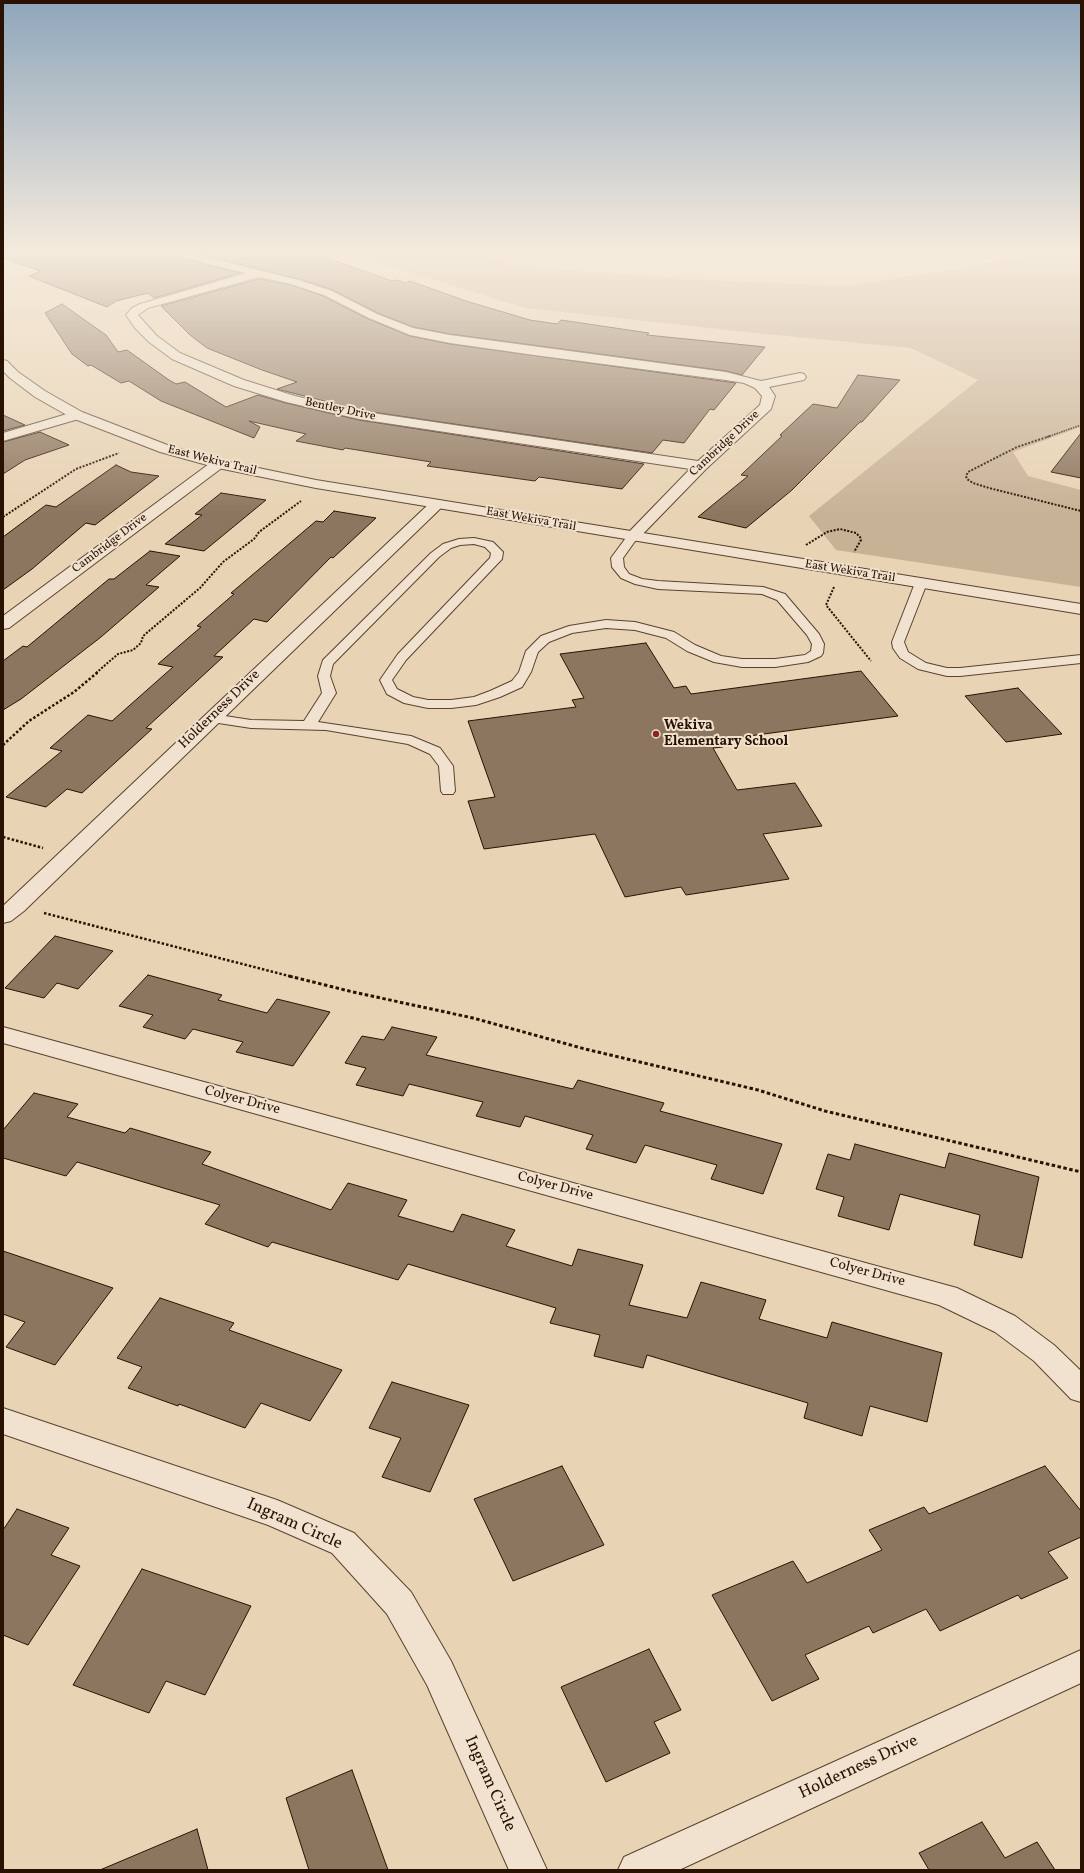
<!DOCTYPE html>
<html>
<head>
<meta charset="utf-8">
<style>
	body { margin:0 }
	#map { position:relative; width:1084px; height:1873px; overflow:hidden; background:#e8d3b4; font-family:Vollkorn,serif }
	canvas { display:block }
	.frame { position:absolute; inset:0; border:4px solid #2a1203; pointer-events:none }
</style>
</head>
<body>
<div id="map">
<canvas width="1084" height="1873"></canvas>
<div class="frame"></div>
</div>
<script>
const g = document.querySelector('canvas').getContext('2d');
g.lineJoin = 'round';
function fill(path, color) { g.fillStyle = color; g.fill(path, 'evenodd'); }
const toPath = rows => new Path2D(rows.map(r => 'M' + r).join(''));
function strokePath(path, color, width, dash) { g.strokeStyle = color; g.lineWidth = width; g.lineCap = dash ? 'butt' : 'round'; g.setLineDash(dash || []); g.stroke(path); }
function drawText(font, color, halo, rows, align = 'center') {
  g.font = font + ' Vollkorn,serif'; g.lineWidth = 4; g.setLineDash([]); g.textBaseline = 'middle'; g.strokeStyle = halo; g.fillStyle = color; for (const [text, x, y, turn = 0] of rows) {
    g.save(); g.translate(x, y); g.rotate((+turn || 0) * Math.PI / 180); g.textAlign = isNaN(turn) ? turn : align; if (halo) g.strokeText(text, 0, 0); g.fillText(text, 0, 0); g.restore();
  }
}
const green = toPath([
	[348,253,478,253,515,266,685,279,846,286,944,271,1039,253,1081,253,1081,427,1013,452,1028,476,1081,490,1081,587,836,550,809,516,978,380,911,348,765,334,525,308]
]);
const building = toPath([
	[3,253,170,253,172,256,240,273,154,298,148,293,116,301,107,307,29,276,41,271,3,258,3,253],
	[195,253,313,253,392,281,397,280,405,283,410,281,466,301,530,320,557,324,561,320,649,333,647,335,765,347,742,375,726,371,450,334,413,327,378,313,333,290,299,279,195,253],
	[259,279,291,285,323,296,368,319,410,336,450,344,736,383,714,410,710,409,684,443,663,440,652,453,359,410,277,389,297,382,262,370,207,348,190,335,161,306,259,279],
	[62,304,106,335,118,352,127,350,169,380,176,384,185,382,226,407,258,395,286,403,359,420,644,464,622,489,539,477,535,481,427,466,431,462,345,448,343,450,296,441,306,434,249,421,260,427,254,438,161,401,129,381,121,383,91,365,88,366,72,354,45,313,62,304],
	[858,375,900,380,862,422,860,422,792,490,746,528,698,517,748,476,741,475,782,436,780,435,813,404,837,408,858,375],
	[3,415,25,425,3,431,3,415],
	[40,432,69,445,25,460,3,474,3,442,40,432],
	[1081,433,1081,478,1051,472,1081,433],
	[116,465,131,472,159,476,95,525,86,523,32,569,3,590,3,537,46,505,56,507,116,465],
	[221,493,266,500,204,551,165,544,202,515,195,514,221,493],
	[334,511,376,518,333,558,331,557,267,622,254,619,214,656,223,657,146,728,152,729,82,793,67,789,46,807,6,797,62,751,50,748,88,715,112,721,173,667,158,664,201,627,197,626,234,594,231,593,316,521,323,522,334,511],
	[150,551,180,556,146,585,159,587,101,637,21,699,3,710,3,661,23,646,27,647,109,579,114,579,150,551],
	[646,643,674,688,686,686,691,694,861,671,898,716,719,740,723,747,713,748,737,790,795,783,822,826,763,834,789,879,686,895,681,887,625,897,595,834,484,849,468,801,495,797,468,721,576,707,572,700,584,698,560,654,646,643],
	[1018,688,1062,734,1006,742,965,696,1018,688],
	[55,936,113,951,78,989,57,983,44,998,5,988,55,936],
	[148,975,222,995,218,1000,267,1013,277,999,330,1012,293,1066,236,1052,243,1042,193,1029,185,1039,143,1027,153,1015,119,1006,148,975],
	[392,1027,437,1037,426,1055,573,1089,578,1080,664,1103,660,1111,782,1144,763,1194,711,1179,717,1165,645,1145,636,1163,586,1149,593,1135,525,1116,520,1127,476,1116,483,1102,409,1084,403,1096,356,1085,366,1068,345,1063,362,1036,384,1040,392,1027],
	[34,1093,78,1104,67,1117,125,1133,130,1128,211,1152,202,1164,331,1210,348,1183,407,1200,398,1216,453,1232,462,1214,515,1230,506,1246,572,1266,578,1249,643,1265,629,1305,687,1318,701,1282,766,1300,759,1319,827,1338,832,1322,942,1353,927,1422,870,1406,862,1436,804,1418,808,1403,647,1355,643,1368,594,1356,600,1335,550,1323,556,1308,408,1264,398,1280,272,1242,268,1247,205,1224,220,1205,77,1162,66,1176,3,1158,3,1130,34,1093],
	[855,1144,945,1168,949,1153,1039,1177,1022,1258,974,1245,980,1215,900,1194,889,1230,838,1216,844,1197,816,1189,828,1154,850,1160,855,1144],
	[3,1251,113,1288,55,1365,6,1347,25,1322,3,1314,3,1251],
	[160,1298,234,1323,229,1330,342,1370,310,1421,261,1403,245,1428,179,1404,178,1406,128,1388,142,1367,117,1358,160,1298],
	[392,1382,469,1405,430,1492,382,1477,401,1438,369,1428,392,1382],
	[562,1466,604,1545,513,1581,474,1499,562,1466],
	[1045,1466,1081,1511,1081,1537,1048,1552,1068,1578,1021,1599,1018,1595,940,1631,926,1609,873,1633,869,1626,805,1655,819,1679,772,1701,712,1595,793,1561,807,1583,882,1550,869,1530,924,1507,929,1514,1045,1466],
	[17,1509,69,1528,51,1555,80,1566,28,1645,3,1635,3,1530,17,1509],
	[142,1569,251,1606,205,1695,166,1681,149,1713,73,1685,142,1569],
	[649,1649,681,1710,654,1722,670,1753,606,1782,561,1687,649,1649],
	[352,1770,388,1870,309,1870,286,1798,352,1770],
	[982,1822,1005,1858,1037,1842,1055,1870,929,1870,919,1853,982,1822],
	[197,1829,208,1870,100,1870,197,1829]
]);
const pathFar3 = toPath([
	[1047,437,1081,425]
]);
const pathFar2 = toPath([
	[1050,436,1017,447,968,472,966,476,967,479,973,483,989,488,1081,511],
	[3,517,76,469,119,453],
	[806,545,827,532,840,529,856,533,860,537,861,540,854,552],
	[834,587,826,605,871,661],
	[96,673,118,654,133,650,141,643,143,636,200,588,223,562,254,539,259,532,301,501]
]);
const pathFar1 = toPath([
	[3,745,29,721,74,692,98,672],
	[3,837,43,848],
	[44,913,293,977]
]);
const path = toPath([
	[289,976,353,992,473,1018,585,1049,758,1090,825,1111,1081,1172]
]);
const service = toPath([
	[632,534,638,537,623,558,624,567,629,574,642,579,658,581,763,587,785,594,819,634,824,644,823,653,821,656,808,662,775,667,742,667,714,662,687,651,666,638,635,630,606,628,572,633,549,642,538,652,531,672,522,687,500,697,476,705,451,708,428,708,404,703,387,694,380,680,398,654,490,558,491,553,485,547,474,544,460,545,451,548,439,557,333,664,330,676,336,693,318,722,411,736,440,748,453,766,455,791,453,794,443,794,441,791,439,766,430,754,408,744,326,730,251,728,212,722,207,721,205,718,207,715,212,714,251,720,304,721,322,693,318,676,323,660,431,553,443,544,459,539,474,538,493,542,503,552,502,559,406,660,392,680,397,689,413,697,428,700,451,700,474,697,490,691,512,681,519,672,526,651,541,636,569,626,606,620,635,622,674,632,695,645,721,656,742,659,775,659,805,655,811,651,812,644,807,635,777,600,762,594,658,589,635,584,621,578,612,567,611,558,628,535,632,534],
	[921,579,927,583,904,642,908,652,926,663,947,668,960,668,1081,655,1081,663,960,676,947,676,918,669,900,658,893,648,892,642,915,583,921,579]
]);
const minor = toPath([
	[171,253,189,253,299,280,332,291,377,314,413,328,450,335,726,372,761,381,800,373,804,374,806,377,804,380,769,387,775,396,771,409,706,469,637,540,632,542,627,540,624,537,627,534,690,469,359,419,286,402,234,386,172,359,149,342,135,328,126,315,132,308,140,304,246,273,172,255,171,253],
	[259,277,291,284,324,295,369,318,410,335,450,343,534,355,726,380,744,383,755,388,762,396,760,405,698,461,359,411,295,396,244,380,180,353,157,336,138,315,148,308,259,277],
	[77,411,82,412,84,415,82,418,3,441,3,433,77,411],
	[218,460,223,461,225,464,223,467,9,628,3,629,3,616,213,461,218,460],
	[437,500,442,501,444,504,442,507,24,911,11,921,3,923,3,906,432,501,437,500],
	[3,1027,957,1288,1015,1316,1054,1345,1081,1371,1081,1402,1071,1399,1034,1361,995,1332,939,1305,3,1043,3,1027],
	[3,1408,277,1500,354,1533,411,1592,451,1661,547,1870,509,1870,427,1685,387,1614,332,1553,268,1525,3,1434,3,1408],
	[1081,1650,1081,1683,679,1870,618,1870,624,1857,1081,1650]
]);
const tertiary = toPath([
	[3,360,7,361,18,372,45,391,82,412,170,446,220,460,316,480,1081,604,1081,614,316,488,218,468,160,452,72,418,35,397,10,378,3,371,3,360]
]);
const markers = [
	[656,734,4,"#8f2418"]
];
const farStreetnames = [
	["Bentley Drive",340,410,12],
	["Cambridge Drive",725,444,-43],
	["East Wekiva Trail",212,461,14],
	["East Wekiva Trail",531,520,10],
	["Cambridge Drive",110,544,-37],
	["East Wekiva Trail",850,572,9]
];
const streetNames = [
	["Holderness Drive",220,710,-44],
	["Colyer Drive",242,1101,15],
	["Colyer Drive",555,1187,15],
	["Colyer Drive",867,1273,15]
];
const poiNames = [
	["Wekiva",664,726],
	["Elementary School",664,742]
];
const nearStreetnames = [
	["Ingram Circle",294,1525,24],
	["Holderness Drive",859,1768,-25],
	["Ingram Circle",489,1784,66]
];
fill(green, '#c8b296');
fill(building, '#8d765f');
strokePath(building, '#2a1203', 1);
strokePath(service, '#5a422f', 2);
strokePath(minor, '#5a422f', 2);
strokePath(tertiary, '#5a422f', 2);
strokePath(pathFar3, '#2a1203', 1.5, [1.5, 1]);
strokePath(pathFar2, '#2a1203', 2, [2, 1.5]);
strokePath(pathFar1, '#2a1203', 2.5, [2.5, 2]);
strokePath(path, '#2a1203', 3, [3.5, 2.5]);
fill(service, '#f0e2ce');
fill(minor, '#f0e2ce');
fill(tertiary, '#f0e2ce');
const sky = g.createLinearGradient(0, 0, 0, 515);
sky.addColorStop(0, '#8ea6bb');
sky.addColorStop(0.49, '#f5ebdd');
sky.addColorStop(1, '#f5ebdd00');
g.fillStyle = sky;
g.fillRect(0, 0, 1084, 515);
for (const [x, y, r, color] of markers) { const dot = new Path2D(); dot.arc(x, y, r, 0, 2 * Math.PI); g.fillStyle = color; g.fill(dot); strokePath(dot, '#f0e2ce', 1.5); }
drawText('12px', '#2a1203', '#f0e2ce', farStreetnames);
drawText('14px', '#2a1203', '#f0e2ce', streetNames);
drawText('bold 14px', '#2a1203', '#f0e2ce', poiNames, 'left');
drawText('17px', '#2a1203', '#f0e2ce', nearStreetnames);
</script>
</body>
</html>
